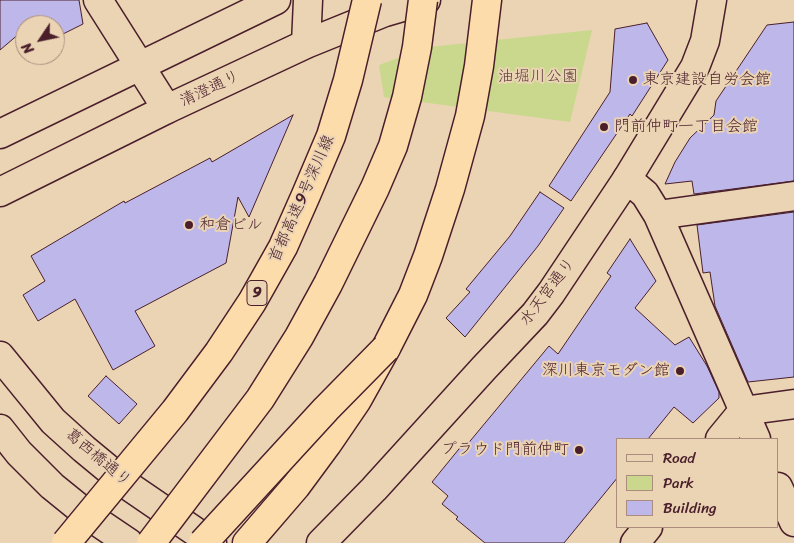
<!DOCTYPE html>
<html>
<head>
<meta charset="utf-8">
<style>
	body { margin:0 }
	#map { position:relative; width:794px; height:543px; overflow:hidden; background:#ebd4b4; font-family:Sriracha,sans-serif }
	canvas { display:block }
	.legend { position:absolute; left:616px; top:438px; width:162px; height:90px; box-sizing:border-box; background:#ebd4b4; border:1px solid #ab8c7d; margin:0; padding:6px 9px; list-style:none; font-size:15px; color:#4a1f2b }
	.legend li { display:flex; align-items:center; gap:10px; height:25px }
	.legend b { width:25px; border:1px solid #ab8c7d }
	.north { position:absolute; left:15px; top:15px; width:50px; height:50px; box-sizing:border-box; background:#ebd4b4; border:1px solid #ab8c7d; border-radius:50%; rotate:236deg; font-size:14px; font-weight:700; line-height:20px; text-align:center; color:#4a1f2b }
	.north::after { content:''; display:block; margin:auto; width:18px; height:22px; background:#4a1f2b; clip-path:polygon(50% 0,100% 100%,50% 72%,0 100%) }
</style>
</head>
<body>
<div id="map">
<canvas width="794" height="543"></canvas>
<ul class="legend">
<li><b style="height:6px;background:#ebd4b4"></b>Road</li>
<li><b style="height:14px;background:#c9d88c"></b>Park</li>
<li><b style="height:14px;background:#beb8ea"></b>Building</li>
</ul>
<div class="north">N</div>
</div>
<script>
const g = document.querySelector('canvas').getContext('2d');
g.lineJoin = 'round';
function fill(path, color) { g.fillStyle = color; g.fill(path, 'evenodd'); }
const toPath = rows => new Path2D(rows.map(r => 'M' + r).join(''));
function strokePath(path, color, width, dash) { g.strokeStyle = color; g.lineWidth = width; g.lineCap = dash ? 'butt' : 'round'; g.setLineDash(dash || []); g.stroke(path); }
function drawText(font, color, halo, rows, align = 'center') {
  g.font = font + ' Sriracha,"Klee One",sans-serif'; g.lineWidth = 4; g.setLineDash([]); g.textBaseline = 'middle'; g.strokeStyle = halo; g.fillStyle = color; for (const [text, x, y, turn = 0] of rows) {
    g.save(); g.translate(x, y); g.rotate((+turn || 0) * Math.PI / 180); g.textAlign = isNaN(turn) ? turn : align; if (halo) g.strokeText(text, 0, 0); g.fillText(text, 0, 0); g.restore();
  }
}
const green = toPath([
	[592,30,570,122,384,97,379,65,429,47]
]);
const building = toPath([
	[0,0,79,0,83,24,55,38,55,25,25,25,25,40,20,33,0,50,0,0],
	[794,22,794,181,694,194,692,181,665,184,675,162,690,138,714,115,716,101,767,25,794,22],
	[647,23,668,60,632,116,630,114,571,201,549,186,610,92,615,29,647,23],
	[293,115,249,217,238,197,226,263,135,311,155,346,113,370,75,299,38,321,23,295,45,281,31,256,124,201,125,203,210,158,212,162,293,115],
	[540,192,564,208,538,246,465,337,446,318,470,292,466,289,510,236,540,192],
	[794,212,794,377,748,382,715,306,710,272,703,273,697,225,794,212],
	[630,239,656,281,635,308,675,345,689,337,707,366,719,392,719,398,693,423,674,407,648,439,618,439,618,477,564,543,485,543,456,519,458,517,442,504,448,496,432,482,463,444,466,446,549,346,558,354,611,276,607,273,630,239],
	[106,376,137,404,119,424,88,396,106,376]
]);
const street = toPath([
	[98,0,167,109],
	[627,179,645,194,658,215,756,439],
	[658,215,794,196],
	[720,439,743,411,794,404],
	[778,487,794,522],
	[635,543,648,527]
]);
const secondary = toPath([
	[306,44,308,0],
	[0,134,276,0],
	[0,192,167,109,306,44,385,12,426,0],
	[0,356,53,421,84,449,130,487,212,543],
	[0,429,19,453,52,486,89,516,129,543],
	[321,543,374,489,484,368,535,314,551,293,627,179,695,67,705,41,712,0]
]);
const highway = toPath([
	[247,543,296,486,327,444,357,400,386,348,413,295,428,256,450,189,470,116,479,66,487,0]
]);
const highwayBridge = toPath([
	[66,543,175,411,219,352,252,302,283,247,306,195,331,136,348,80,367,0],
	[151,543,260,399,299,337,328,284,375,188,393,146,407,97,417,47,423,0],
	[203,543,326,409,386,348]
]);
const markers = [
	[633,80,5,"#4a1f2b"],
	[604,127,5,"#4a1f2b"],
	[189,225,5,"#4a1f2b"],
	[680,371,5,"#4a1f2b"],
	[579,450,5,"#4a1f2b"]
];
const shields = [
	[257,293,20]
];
const shieldNames = [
	["9",257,293]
];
const parkNames = [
	["油堀川公園",538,77]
];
const poiNames = [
	["東京建設自労会館",643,80],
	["門前仲町一丁目会館",614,127],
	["和倉ビル",199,225],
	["深川東京モダン館",670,371,"right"],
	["プラウド門前仲町",569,450,"right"]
];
const streetNames = [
	["清澄通り",210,89,-25],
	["首都高速9号深川線",302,199,-66],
	["水天宮通り",548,292,-53],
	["葛西橋通り",98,458,40]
];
fill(green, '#c9d88c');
fill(building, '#beb8ea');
strokePath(building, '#4a1f2b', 1);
strokePath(street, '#4a1f2b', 31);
strokePath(secondary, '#4a1f2b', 31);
strokePath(highway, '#4a1f2b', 31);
strokePath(street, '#ebd4b4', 28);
strokePath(secondary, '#ebd4b4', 28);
strokePath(highway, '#fddcac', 28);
strokePath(highwayBridge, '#4a1f2b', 31, []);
strokePath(highwayBridge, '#fddcac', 28);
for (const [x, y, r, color] of markers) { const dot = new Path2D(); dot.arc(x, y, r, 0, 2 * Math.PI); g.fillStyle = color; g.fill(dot); strokePath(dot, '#ebd4b4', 2); }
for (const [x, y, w] of shields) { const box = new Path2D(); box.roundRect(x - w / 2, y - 12.5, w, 25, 4); g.fillStyle = '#ebd4b4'; g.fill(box); strokePath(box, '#4a1f2b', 1); }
drawText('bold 15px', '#4a1f2b', null, shieldNames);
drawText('16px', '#5d3b3a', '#ebd4b4', parkNames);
drawText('16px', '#4a1f2b', '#ebd4b4', poiNames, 'left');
drawText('16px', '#4a1f2b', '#ebd4b4', streetNames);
</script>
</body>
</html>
